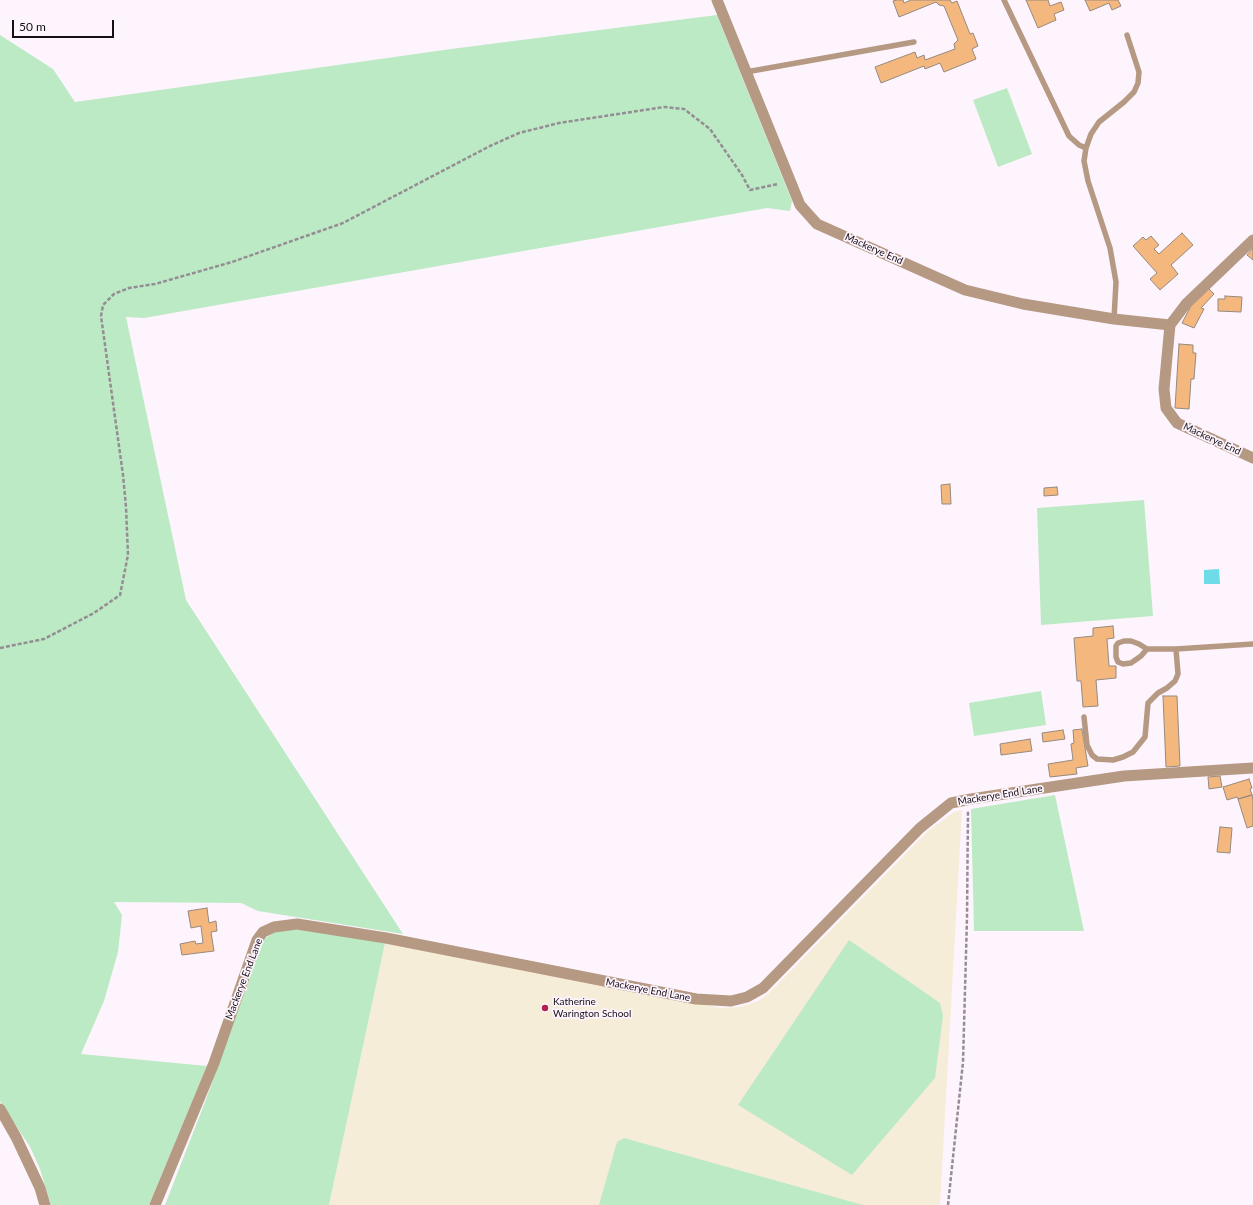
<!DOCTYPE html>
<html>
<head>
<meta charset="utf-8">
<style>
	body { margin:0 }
	#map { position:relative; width:1253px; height:1205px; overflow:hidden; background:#fef4fe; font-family:Lato,sans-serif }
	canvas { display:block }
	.scale { position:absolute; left:12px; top:20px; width:102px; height:18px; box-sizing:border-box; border:2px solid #141014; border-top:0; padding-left:5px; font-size:12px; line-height:14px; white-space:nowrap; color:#141014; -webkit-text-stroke:3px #fef4fe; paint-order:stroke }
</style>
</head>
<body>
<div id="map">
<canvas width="1253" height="1205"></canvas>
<div class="scale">50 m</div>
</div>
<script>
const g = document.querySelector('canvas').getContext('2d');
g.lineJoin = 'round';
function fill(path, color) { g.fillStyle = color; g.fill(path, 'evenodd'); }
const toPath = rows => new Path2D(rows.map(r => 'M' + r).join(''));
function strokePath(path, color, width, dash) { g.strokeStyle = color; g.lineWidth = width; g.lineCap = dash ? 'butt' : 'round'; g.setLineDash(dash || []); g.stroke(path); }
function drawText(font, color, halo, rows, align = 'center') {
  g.font = font + ' Lato,sans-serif'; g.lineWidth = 3.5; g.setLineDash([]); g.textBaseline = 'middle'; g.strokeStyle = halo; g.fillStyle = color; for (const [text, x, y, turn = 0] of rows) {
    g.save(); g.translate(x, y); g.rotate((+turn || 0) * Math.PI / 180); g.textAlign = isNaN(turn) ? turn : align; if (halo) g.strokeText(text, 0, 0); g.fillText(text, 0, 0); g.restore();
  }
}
const education = toPath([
	[962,810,940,1205,329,1205,385,943,721,1008,740,1007,758,1001,769,993,928,831,954,812]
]);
const green = toPath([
	[717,15,792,201,790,211,767,208,144,318,126,317,186,600,403,934,258,911,241,903,114,902,122,915,118,952,104,1001,81,1054,207,1066,149,1205,51,1205,40,1169,30,1147,0,1101,0,35,53,69,75,102,451,49],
	[1007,88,1032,154,998,167,973,100],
	[1144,500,1153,616,1041,625,1037,508],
	[1041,691,1046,725,974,736,969,703],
	[1055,795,1084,931,974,931,971,809],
	[285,930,306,930,385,943,329,1205,165,1205,205,1102,263,940,273,933],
	[849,940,940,1003,943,1016,935,1078,852,1175,738,1105],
	[624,1138,863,1205,599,1205,617,1142]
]);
const water = toPath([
	[1219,569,1220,584,1204,584,1204,570]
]);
const building = toPath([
	[896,0,903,0,904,3,911,0,950,0,952,3,957,1,970,34,973,33,978,46,972,49,976,59,944,72,940,63,925,69,924,66,881,83,875,67,915,52,917,58,924,55,925,60,955,49,954,44,958,40,944,6,939,5,936,2,899,17,893,1,896,0],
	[1026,0,1048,0,1050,6,1061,2,1064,10,1054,14,1056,20,1038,28,1026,0],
	[1085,0,1118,0,1121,6,1112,10,1109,3,1090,11,1085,0],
	[1182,233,1193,245,1171,265,1178,274,1160,290,1150,279,1157,273,1133,246,1143,237,1146,240,1151,236,1159,245,1154,249,1159,254,1182,233],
	[1253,248,1253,260,1247,255,1253,248],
	[1208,288,1214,294,1201,308,1204,309,1194,328,1182,323,1192,304,1208,288],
	[1225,296,1242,297,1241,312,1218,311,1218,299,1225,299,1225,296],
	[1179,344,1193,345,1193,353,1196,353,1194,379,1191,379,1189,409,1175,408,1179,344],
	[950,484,951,504,942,504,941,485,950,484],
	[1057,487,1058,495,1044,496,1044,488,1057,487],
	[1113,626,1114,638,1107,639,1109,666,1116,666,1116,678,1096,680,1098,706,1083,707,1081,681,1077,681,1074,638,1093,636,1093,628,1113,626],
	[1163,696,1177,696,1180,766,1166,767,1163,696],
	[1082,729,1088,766,1076,768,1077,774,1050,777,1048,764,1073,760,1071,744,1074,743,1073,730,1082,729],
	[1063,730,1065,739,1043,742,1042,733,1063,730],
	[1030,739,1032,751,1001,755,1000,744,1030,739],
	[1220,776,1222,787,1209,789,1208,777,1220,776],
	[1249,779,1252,788,1250,789,1252,795,1238,799,1237,797,1227,800,1223,787,1249,779],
	[1252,795,1253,800,1253,826,1247,828,1238,799,1252,795],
	[1220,827,1232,828,1230,853,1217,852,1220,827],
	[207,908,209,923,216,921,217,931,211,932,214,951,182,955,180,944,195,941,196,944,203,943,201,926,191,928,188,911,207,908]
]);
const path = toPath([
	[0,648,44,639,94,613,120,595,128,555,126,507,123,475,101,316,103,305,114,294,129,288,155,284,232,262,343,223,490,146,519,133,559,123,664,107,684,109,710,129,742,175,750,190,778,184],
	[948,1205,963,1062,967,918,968,811]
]);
const service = toPath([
	[1004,0,1069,136,1079,145,1086,148,1084,161,1088,181,1110,248,1116,282,1114,319],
	[746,72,914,42],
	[1086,148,1091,134,1099,122,1124,102,1134,92,1138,83,1139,72,1127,35],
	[1147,649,1141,656,1131,663,1123,664,1118,662,1116,657,1116,646,1118,643,1124,641,1131,641,1139,644,1147,649,1176,649,1253,644],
	[1084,717,1087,745,1092,755,1097,759,1113,760,1123,757,1133,752,1145,737,1148,703,1158,693,1167,688,1175,681,1178,674,1176,649]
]);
const minor = toPath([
	[717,0,800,205,817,224,965,290,1023,304,1114,319,1170,325],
	[1253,240,1186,304,1170,325,1164,389,1166,408,1177,423,1253,458],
	[0,1109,16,1137,40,1188,45,1205],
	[155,1205,214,1063,257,940,263,932,274,927,297,924,386,938,696,999,731,1001,747,997,763,988,920,828,951,803,971,799,1124,776,1253,768]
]);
const markers = [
	[545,1008,4,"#b2214d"]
];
const streetNames = [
	["Mackerye End",874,249,24],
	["Mackerye End",1212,439,25],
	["Mackerye End Lane",1000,795,-9],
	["Mackerye End Lane",244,979,-69],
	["Mackerye End Lane",648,990,11]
];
const poiNames = [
	["Katherine",553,1002],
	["Warington School",553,1014]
];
fill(education, '#f6edd8');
fill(green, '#bceac4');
fill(water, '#6edbe7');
fill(building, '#f4b87f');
strokePath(building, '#95897f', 1);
strokePath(path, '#948d94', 2.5, [4, 2]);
strokePath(service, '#b59983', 5.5);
strokePath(minor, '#b59983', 11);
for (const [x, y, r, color] of markers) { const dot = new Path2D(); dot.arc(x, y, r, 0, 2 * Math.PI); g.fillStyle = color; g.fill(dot); strokePath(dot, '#fef4fe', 1.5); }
drawText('10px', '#141014', '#fef4fe', streetNames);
drawText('10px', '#141014', '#fef4fe', poiNames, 'left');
</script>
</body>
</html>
